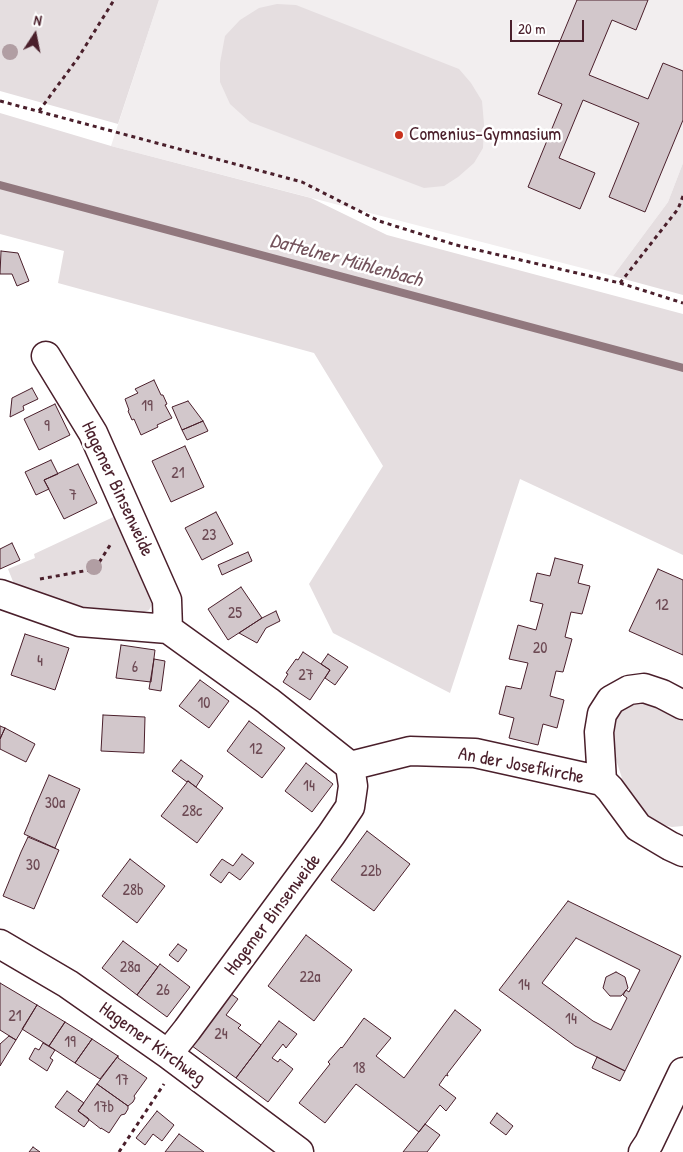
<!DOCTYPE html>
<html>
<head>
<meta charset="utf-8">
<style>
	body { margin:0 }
	#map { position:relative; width:683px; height:1152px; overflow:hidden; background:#fff; font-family:"Patrick Hand",sans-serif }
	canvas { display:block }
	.north { position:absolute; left:10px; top:10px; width:50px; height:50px; -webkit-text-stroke:4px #fff; paint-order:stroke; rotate:11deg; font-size:14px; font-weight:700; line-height:20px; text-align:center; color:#4a1f2b }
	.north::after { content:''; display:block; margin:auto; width:18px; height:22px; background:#4a1f2b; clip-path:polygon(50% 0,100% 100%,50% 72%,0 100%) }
	.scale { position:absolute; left:510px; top:20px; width:74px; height:22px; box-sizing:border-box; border:2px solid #4a1f2b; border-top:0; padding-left:6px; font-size:15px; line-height:18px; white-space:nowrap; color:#4a1f2b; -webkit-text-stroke:4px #fff; paint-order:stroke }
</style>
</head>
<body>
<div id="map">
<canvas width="683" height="1152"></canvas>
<div class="north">N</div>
<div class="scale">20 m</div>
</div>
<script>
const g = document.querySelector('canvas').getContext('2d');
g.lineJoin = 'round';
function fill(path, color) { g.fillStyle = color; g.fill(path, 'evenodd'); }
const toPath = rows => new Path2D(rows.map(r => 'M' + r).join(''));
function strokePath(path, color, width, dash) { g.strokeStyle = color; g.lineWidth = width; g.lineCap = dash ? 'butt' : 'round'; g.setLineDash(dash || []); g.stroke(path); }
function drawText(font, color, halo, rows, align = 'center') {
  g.font = font + ' "Patrick Hand",sans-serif'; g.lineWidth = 5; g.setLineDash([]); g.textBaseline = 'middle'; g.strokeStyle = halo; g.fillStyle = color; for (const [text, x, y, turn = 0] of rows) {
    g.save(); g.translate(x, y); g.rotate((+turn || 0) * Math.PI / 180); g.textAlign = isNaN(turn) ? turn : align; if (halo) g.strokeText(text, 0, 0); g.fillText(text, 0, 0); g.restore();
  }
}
const built = toPath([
	[159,0,683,0,683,163,668,202,613,276,111,146]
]);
const green = toPath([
	[0,0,159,0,118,124,0,91],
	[277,4,296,5,459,69,471,83,482,101,484,124,483,148,474,163,458,177,444,186,424,188,250,122,230,104,220,82,220,63,225,36,240,20,259,8],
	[0,113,111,146,311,198,387,235,683,314,683,555,520,479,450,693,333,633,309,584,383,466,314,353,58,283,64,251,0,234],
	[683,163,683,295,613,276,668,202],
	[122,513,154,601,149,610,142,613,125,617,90,614,16,589,8,569,35,558,34,554],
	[638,702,654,705,683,719,683,826,672,827,646,821,631,806,610,741,613,723,622,710]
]);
const stream = toPath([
	[0,185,683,368]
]);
const building = toPath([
	[577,0,648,0,636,30,612,20,589,75,648,99,663,63,683,71,683,120,645,212,609,197,639,123,583,100,559,158,595,173,580,209,528,187,562,104,538,94,577,0],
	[1,251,18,253,29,281,17,286,12,274,0,274,1,251],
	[154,380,161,395,163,395,167,404,165,405,172,418,157,425,158,427,141,435,134,419,132,420,128,411,129,410,125,399,138,393,135,389,154,380],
	[32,388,38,399,23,406,24,410,10,417,12,398,32,388],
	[188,401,203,421,182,430,172,407,188,401],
	[55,404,70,435,39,450,24,419,55,404],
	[203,421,208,431,187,440,182,430,203,421],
	[185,446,204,487,171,502,152,461,185,446],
	[51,460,58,474,44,480,49,489,36,495,25,472,51,460],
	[78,464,97,503,64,519,44,480,78,464],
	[216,512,233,544,202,560,185,528,216,512],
	[12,543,20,560,0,569,0,549,12,543],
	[248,552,252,561,222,575,218,565,248,552],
	[555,558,583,565,578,583,590,586,582,614,571,612,565,637,572,639,563,672,556,671,550,696,564,700,557,728,543,724,538,745,509,738,514,718,499,714,506,686,521,689,528,663,509,659,518,625,536,630,543,604,530,601,537,573,550,576,555,558],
	[658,569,683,580,683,655,629,631,658,569],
	[241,587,262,618,228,640,208,609,241,587],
	[276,611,280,621,266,628,257,643,239,633,262,618,276,611],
	[25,634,69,648,55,690,11,675,25,634],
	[121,645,155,650,151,682,116,678,121,645],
	[303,652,330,670,310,700,283,682,288,674,286,673,296,659,298,660,303,652],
	[328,654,348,667,335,685,325,678,330,670,321,664,328,654],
	[154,659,165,661,161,691,149,689,154,659],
	[200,680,229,701,209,728,179,706,200,680],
	[103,715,145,717,144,753,101,751,103,715],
	[249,721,285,748,262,778,227,751,249,721],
	[0,726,5,728,0,739,0,726],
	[5,728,35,744,26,762,0,749,0,739,5,728],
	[181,760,203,776,196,787,188,781,187,782,172,771,181,760],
	[306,763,333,784,312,812,285,791,306,763],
	[49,775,80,789,55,848,24,834,30,820,30,819,49,775],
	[188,781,223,808,197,843,161,816,188,781],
	[367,831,410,864,374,911,331,880,367,831],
	[28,837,59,850,34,909,3,896,21,852,28,837],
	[242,854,254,863,240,880,229,872,221,883,210,875,222,859,233,866,242,854],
	[130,859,165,886,137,923,102,896,130,859],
	[568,901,681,956,625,1071,575,1046,499,990,568,901],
	[576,938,640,970,629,992,626,990,623,995,627,998,611,1030,593,1021,542,983,576,938],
	[306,935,352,970,314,1021,268,986,306,935],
	[123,941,158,967,137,995,102,968,123,941],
	[178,944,187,950,178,962,169,955,178,944],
	[160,964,190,987,167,1017,137,995,160,964],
	[616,972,625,977,628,988,621,996,610,996,603,988,606,977,616,972],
	[0,983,37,1005,16,1040,0,1030,0,983],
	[227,991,238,999,226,1015,241,1025,238,1028,261,1045,236,1078,188,1043,227,991],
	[37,1005,65,1022,49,1046,22,1029,37,1005],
	[455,1010,481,1030,447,1074,448,1076,446,1075,439,1085,456,1098,446,1111,440,1105,419,1132,356,1084,325,1123,299,1103,330,1064,328,1062,341,1047,342,1048,364,1018,391,1038,376,1056,404,1078,455,1010],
	[279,1021,297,1034,286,1048,283,1044,272,1058,278,1062,280,1059,293,1069,268,1102,236,1078,279,1021],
	[65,1022,92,1039,75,1063,49,1046,65,1022],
	[9,1036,16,1040,0,1066,0,1044,9,1036],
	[92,1039,118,1056,100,1079,75,1063,92,1039],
	[43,1043,55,1050,50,1058,53,1060,47,1071,29,1059,35,1048,39,1050,43,1043],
	[118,1056,118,1058,147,1078,134,1096,135,1098,133,1102,128,1106,97,1084,118,1056],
	[597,1057,625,1071,620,1081,592,1068,597,1057],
	[97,1084,128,1106,128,1109,125,1114,121,1115,109,1133,101,1128,101,1129,78,1111,97,1084],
	[67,1091,84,1103,78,1111,88,1118,89,1120,84,1127,55,1107,67,1091],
	[157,1111,174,1125,162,1141,153,1134,145,1145,136,1138,157,1111],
	[497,1113,513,1126,506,1135,490,1123,497,1113],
	[425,1124,440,1135,427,1152,403,1152,425,1124],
	[179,1134,204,1152,165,1152,179,1134],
	[33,1147,40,1152,29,1152,33,1147]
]);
const path = toPath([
	[0,101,302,182,379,221,456,245,620,283,683,303],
	[39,111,78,58,114,0],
	[620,283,678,209,683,196],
	[40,579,95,569,112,542],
	[119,1152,164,1084]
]);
const minor = toPath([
	[46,356,93,433,167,600,168,629],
	[0,594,80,622,168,629,268,701,350,766,353,786,350,807,331,835,187,1030,168,1054],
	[683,705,662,694,644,688,629,690,611,700,602,714,599,732,602,781,610,789,638,827,670,846,683,852],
	[350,766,410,751,475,753,602,781],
	[0,944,68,984,168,1054,299,1152],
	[643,1152,649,1143,683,1072]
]);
const trees = [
	[10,52],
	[94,567]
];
const markers = [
	[399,135,5,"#c8321e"]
];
const numberNames = [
	["19",147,407],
	["9",47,427],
	["21",178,474],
	["7",73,496],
	["23",209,536],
	["12",662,606],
	["25",235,614],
	["20",540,649],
	["4",40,662],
	["6",135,668],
	["27",306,676],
	["10",204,704],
	["12",256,750],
	["14",309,787],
	["30a",55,804],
	["28c",192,812],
	["30",33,866],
	["22b",371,872],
	["28b",133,891],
	["28a",130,968],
	["22a",310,978],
	["14",524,986],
	["26",163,991],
	["21",15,1017],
	["14",571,1020],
	["24",221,1035],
	["19",70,1043],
	["18",359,1069],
	["17",122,1081],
	["17b",104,1108]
];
const poiNames = [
	["Comenius-Gymnasium",409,135]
];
const streetNames = [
	["Hagemer Binsenweide",117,489,65],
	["An der Josefkirche",521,766,11],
	["Hagemer Binsenweide",273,915,-53],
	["Hagemer Kirchweg",152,1044,36]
];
const waterNames = [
	["Dattelner Mühlenbach",346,261,15]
];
fill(built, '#f2eeef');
fill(green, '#e5dee0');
strokePath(stream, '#91787e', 8);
fill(building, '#d2c7cb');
strokePath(building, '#4a1f2b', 1);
strokePath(minor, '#4a1f2b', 31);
strokePath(path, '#4a1f2b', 3, [4, 4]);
strokePath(minor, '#fff', 28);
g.fillStyle = '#b19ea3';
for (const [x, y] of trees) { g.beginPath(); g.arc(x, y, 8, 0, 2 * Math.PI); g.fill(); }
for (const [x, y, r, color] of markers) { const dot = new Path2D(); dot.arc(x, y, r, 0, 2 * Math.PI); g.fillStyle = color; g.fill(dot); strokePath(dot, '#fff', 2); }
drawText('16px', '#6c4953', null, numberNames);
drawText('19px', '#4a1f2b', '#fff', poiNames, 'left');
drawText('19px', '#4a1f2b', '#fff', streetNames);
drawText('italic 20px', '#74535c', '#fff', waterNames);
</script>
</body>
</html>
